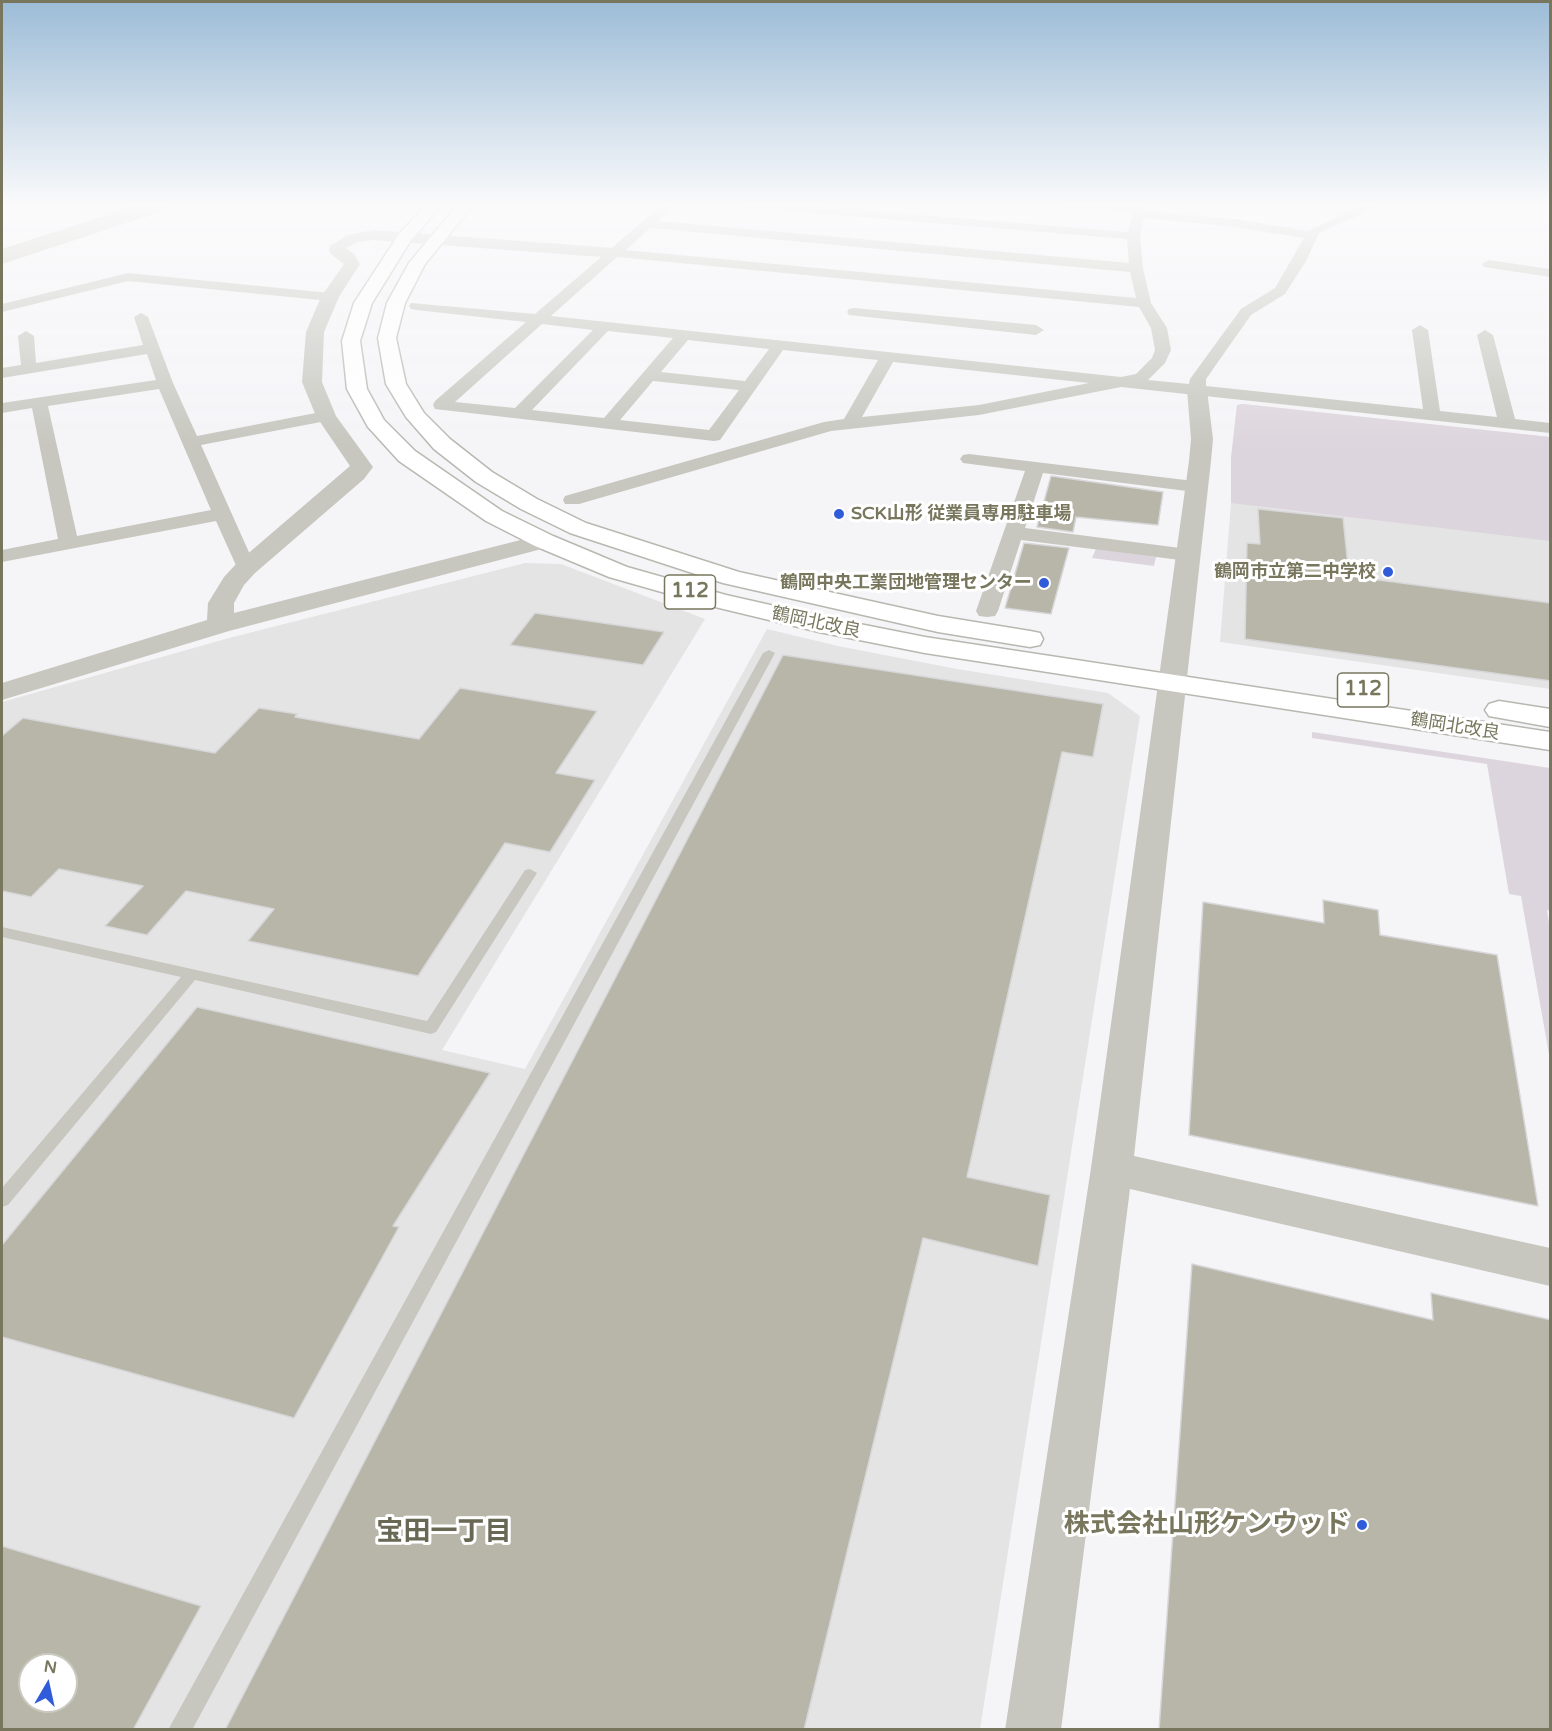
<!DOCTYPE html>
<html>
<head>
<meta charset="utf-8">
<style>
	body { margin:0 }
	#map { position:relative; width:1552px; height:1731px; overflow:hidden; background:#f5f4f7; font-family:"Varela Round",sans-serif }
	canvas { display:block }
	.frame { position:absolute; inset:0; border:3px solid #78775e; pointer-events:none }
	.north { position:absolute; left:18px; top:1653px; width:60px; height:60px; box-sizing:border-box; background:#fff; border:2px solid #c9c9bf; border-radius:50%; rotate:9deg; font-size:16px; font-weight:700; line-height:24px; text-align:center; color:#78775e }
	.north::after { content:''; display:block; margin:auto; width:21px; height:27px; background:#315cd9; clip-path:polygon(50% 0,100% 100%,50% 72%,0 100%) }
</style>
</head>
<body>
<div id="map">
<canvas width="1552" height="1731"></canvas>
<div class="frame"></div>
<div class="north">N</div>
</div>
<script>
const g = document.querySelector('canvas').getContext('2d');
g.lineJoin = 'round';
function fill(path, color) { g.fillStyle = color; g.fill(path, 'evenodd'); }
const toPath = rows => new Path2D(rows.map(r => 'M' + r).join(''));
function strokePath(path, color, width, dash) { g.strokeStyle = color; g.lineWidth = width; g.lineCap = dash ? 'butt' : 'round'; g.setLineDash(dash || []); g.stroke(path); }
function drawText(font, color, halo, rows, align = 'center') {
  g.font = font + ' "Varela Round","Noto Sans JP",sans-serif'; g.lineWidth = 6; g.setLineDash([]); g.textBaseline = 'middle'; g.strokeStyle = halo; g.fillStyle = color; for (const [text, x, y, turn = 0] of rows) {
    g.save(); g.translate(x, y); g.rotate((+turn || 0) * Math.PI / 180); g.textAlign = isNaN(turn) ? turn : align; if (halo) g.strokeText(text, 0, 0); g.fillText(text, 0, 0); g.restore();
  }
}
const built = toPath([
	[1243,404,1550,437,1550,689,1220,642,1231,503,1231,458,1237,405],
	[525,563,561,564,705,619,442,1050,525,1069,767,629,838,646,957,669,1108,693,1140,716,980,1729,2,1730,2,702,229,638],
	[30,1665,66,1665,66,1701,30,1701]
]);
const green = toPath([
	[1243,404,1550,437,1550,541,1231,503,1231,458,1237,405],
	[1096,549,1156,557,1154,566,1092,558],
	[1312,732,1550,768,1550,911,1547,910,1550,930,1550,1060,1521,896,1509,894,1487,764,1312,738]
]);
const river = toPath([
	[143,203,175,203,172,208,2,264,2,249,143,203]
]);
const building = toPath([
	[1051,476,1163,492,1158,525,1076,517,1073,532,1037,527,1051,476],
	[1258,509,1343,518,1349,576,1551,603,1551,681,1245,639,1247,543,1260,544,1258,509],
	[1024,543,1069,548,1051,614,1005,608,1024,543],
	[535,613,664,632,643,665,510,645,535,613],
	[783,655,1103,704,1093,757,1062,752,967,1177,1050,1195,1038,1266,923,1238,804,1730,225,1730,783,655],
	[460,688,597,711,556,773,595,780,550,852,505,843,418,976,248,941,274,909,186,891,147,935,105,926,143,886,59,869,31,897,2,891,2,736,23,718,215,753,259,708,297,714,295,717,419,739,460,688],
	[1323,900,1378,910,1380,935,1497,955,1538,1206,1189,1135,1203,902,1324,923,1323,900],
	[197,1007,490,1073,393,1226,399,1227,294,1418,2,1337,2,1245,197,1007],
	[1192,1264,1433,1320,1431,1293,1551,1320,1551,1730,1159,1730,1192,1264],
	[2,1546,201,1606,133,1730,2,1730,2,1546],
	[30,1665,66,1665,66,1701,30,1701,30,1665]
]);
const path = toPath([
	[387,217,404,207]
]);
const service = toPath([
	[769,650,775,653,192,1730,168,1730,763,653,769,650],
	[530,869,537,873,436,1032,431,1034,195,980,8,1205,2,1207,2,1188,181,977,2,937,2,927,427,1021,525,870,530,869]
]);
const minor = toPath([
	[664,203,677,203,658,221,1129,263,1127,239,738,207,732,203,777,203,1128,232,1133,212,1063,207,1057,203,1135,205,1136,203,1148,203,1146,211,1235,219,1308,231,1366,203,1381,203,1379,206,1319,233,1306,261,1285,294,1251,315,1206,379,1206,386,1423,409,1412,330,1420,325,1428,330,1440,411,1497,417,1477,335,1485,330,1493,335,1515,419,1550,423,1550,433,1121,387,979,415,831,431,579,504,565,504,563,500,565,496,824,422,844,419,878,360,783,350,720,440,714,441,435,409,433,405,435,401,526,322,416,310,411,309,409,306,411,303,535,314,664,203],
	[1144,218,1235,227,1304,238,1275,288,1241,309,1190,379,1189,384,1148,380,1165,363,1171,350,1167,328,1151,303,1143,268,1140,236,1144,218],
	[650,228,1130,272,1136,298,626,250,650,228],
	[617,257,1139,307,1151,328,1155,350,1152,358,1136,374,1121,377,551,316,617,257],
	[542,324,593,330,515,408,455,402,542,324],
	[608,331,673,338,604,418,532,410,608,331],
	[688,340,769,349,745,381,661,372,688,340],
	[893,362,1089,383,979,405,862,417,893,362],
	[653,381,739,390,709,430,620,420,653,381],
	[1489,260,1550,269,1550,277,1484,267,1482,264,1489,260],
	[128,273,330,293,337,297,330,301,128,281,2,312,2,304,128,273],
	[854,308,1036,325,1044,330,1036,335,849,315,847,312,849,309,854,308],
	[141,313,148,317,173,383,197,436,326,411,332,412,335,416,332,420,326,421,201,445,256,568,253,572,246,574,239,572,216,521,2,562,2,550,58,539,32,408,2,413,2,403,156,380,147,354,2,378,2,368,21,365,18,336,26,331,34,336,36,363,143,345,134,317,141,313],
	[159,389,211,510,77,536,48,406,159,389],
	[969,454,1202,482,1204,486,1202,490,1195,492,1043,473,1025,528,1188,549,1195,551,1198,555,1195,559,1188,561,1021,540,998,611,995,616,987,617,979,616,976,611,1025,471,963,463,960,459,963,455,969,454]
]);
const tertiary = toPath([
	[373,230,615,248,623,253,615,258,373,240,358,242,346,248,354,254,360,264,339,297,324,332,322,382,336,416,373,467,364,479,255,573,244,585,234,603,234,613,544,534,553,536,556,541,553,546,229,631,2,700,2,683,207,620,208,603,224,577,237,563,350,466,316,416,302,382,306,332,321,297,344,264,331,254,329,251,330,246,348,235,373,230],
	[1197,384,1204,386,1207,390,1213,439,1211,461,1134,1156,1550,1248,1550,1286,1130,1189,1061,1730,1005,1730,1091,1168,1189,461,1191,439,1187,390,1190,386,1197,384]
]);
const trunk = toPath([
	[428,203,444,203,411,240,372,303,360,341,367,389,384,420,415,451,502,511,553,536,627,567,726,595,819,616,925,637,1550,732,1550,750,925,653,819,632,711,606,609,577,535,546,486,521,399,461,368,427,347,389,342,341,354,303,399,234,428,203],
	[459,203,475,203,425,264,405,303,396,338,406,384,424,413,450,439,492,472,537,499,586,523,739,572,938,616,1030,631,1040,633,1043,639,1040,645,1030,647,938,632,723,583,570,533,521,509,476,482,434,449,406,417,386,384,378,338,387,303,409,263,459,203],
	[1499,701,1550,709,1550,727,1489,716,1485,710,1489,704,1499,701]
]);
const markers = [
	[839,514,6,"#315cd9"],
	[1388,572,6,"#315cd9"],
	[1044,583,6,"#315cd9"],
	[1362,1525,6,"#315cd9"]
];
const farPoinames = [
	["SCK山形 従業員専用駐車場",851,514,"left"],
	["鶴岡市立第二中学校",1376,572],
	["鶴岡中央工業団地管理センター",1032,583]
];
const farStreetnames = [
	["鶴岡北改良",816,623,12],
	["鶴岡北改良",1455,727,9]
];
const shields = [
	[690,592,51],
	[1363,690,51]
];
const shieldNames = [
	["112",690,592],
	["112",1363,690]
];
const nearPoinames = [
	["株式会社山形ケンウッド",1350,1525]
];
const nearNeighbourhoodnames = [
	["宝田一丁目",444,1533]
];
fill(built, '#e5e4e4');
fill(green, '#ddd5dd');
fill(river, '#cbc8be');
fill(building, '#b7b6a9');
strokePath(building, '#d7d6d8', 1.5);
strokePath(trunk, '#b8b8b1', 3);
strokePath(path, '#bdbdb8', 2, [1.5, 1.5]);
fill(service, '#c7c7c0');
fill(minor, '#c7c7c0');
fill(tertiary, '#c7c7c0');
fill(trunk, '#fff');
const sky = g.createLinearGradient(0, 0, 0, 445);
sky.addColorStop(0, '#9cbcd7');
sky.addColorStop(0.46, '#fafafb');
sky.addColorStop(1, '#fafafb00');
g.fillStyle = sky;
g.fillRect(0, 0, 1552, 445);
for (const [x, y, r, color] of markers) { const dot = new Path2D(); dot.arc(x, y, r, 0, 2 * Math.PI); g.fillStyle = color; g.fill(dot); strokePath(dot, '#fff', 2); }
drawText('bold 18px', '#78775e', '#fff', farPoinames, 'right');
drawText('18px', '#78775e', '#fff', farStreetnames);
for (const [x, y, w] of shields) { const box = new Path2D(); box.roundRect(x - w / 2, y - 17, w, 34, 4.5); g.fillStyle = '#fff'; g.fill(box); strokePath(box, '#78775e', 1.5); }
drawText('bold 20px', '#78775e', null, shieldNames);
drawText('bold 26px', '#78775e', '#fff', nearPoinames, 'right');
drawText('bold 27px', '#686855', '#fff', nearNeighbourhoodnames);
</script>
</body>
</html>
